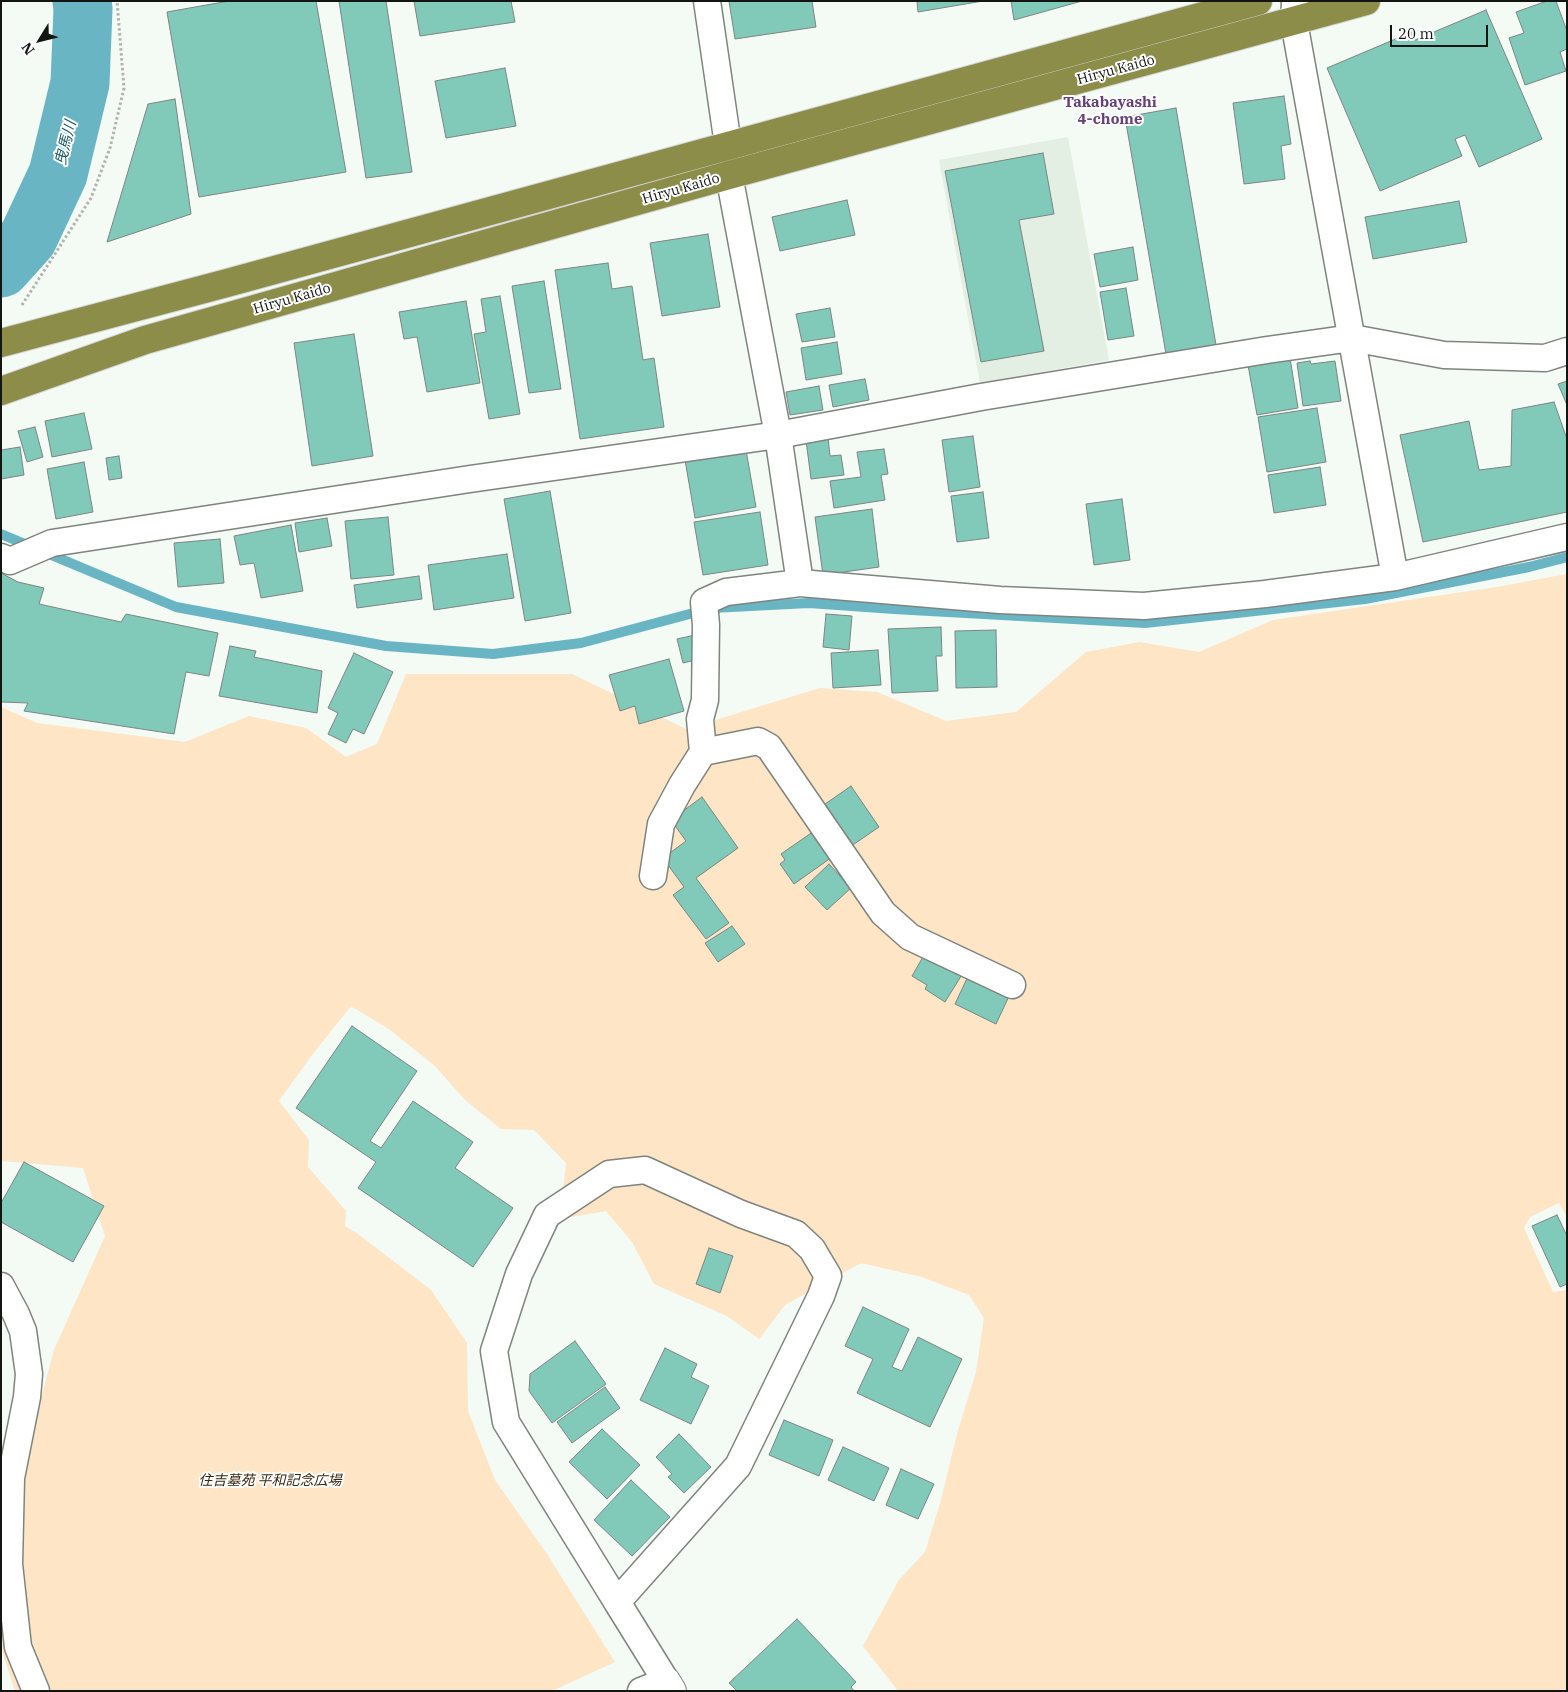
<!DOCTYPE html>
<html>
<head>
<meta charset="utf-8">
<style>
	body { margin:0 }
	#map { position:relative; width:1568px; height:1692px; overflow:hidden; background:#f4faf4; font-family:"IBM Plex Serif",serif }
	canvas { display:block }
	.frame { position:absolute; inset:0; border:2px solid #131513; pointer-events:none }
	.north { position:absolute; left:15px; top:15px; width:50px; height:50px; -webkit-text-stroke:4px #fff; paint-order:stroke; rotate:234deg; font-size:14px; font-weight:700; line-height:20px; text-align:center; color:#131513 }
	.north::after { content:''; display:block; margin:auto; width:18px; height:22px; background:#131513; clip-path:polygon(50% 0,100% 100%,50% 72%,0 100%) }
	.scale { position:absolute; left:1390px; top:25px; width:98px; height:22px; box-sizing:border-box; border:2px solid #131513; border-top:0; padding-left:6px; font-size:15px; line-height:18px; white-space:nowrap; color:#131513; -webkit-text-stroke:4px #fff; paint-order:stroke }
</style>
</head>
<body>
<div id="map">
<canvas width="1568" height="1692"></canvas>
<div class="frame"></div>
<div class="north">N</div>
<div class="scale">20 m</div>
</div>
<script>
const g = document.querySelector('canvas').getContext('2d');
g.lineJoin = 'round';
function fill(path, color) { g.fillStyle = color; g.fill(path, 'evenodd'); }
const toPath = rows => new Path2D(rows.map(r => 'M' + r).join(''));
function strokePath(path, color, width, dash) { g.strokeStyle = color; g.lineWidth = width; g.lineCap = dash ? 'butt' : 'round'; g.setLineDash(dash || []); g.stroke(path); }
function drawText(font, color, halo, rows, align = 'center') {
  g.font = font + ' "IBM Plex Serif","Noto Sans JP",serif'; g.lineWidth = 4; g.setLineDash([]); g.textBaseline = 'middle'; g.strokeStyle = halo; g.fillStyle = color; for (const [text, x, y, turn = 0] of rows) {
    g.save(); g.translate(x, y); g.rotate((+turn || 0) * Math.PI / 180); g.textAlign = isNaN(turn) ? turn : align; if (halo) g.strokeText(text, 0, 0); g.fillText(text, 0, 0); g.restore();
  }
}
const built = toPath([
	[1068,137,1109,360,980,383,939,160]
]);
const green = toPath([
	[1567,574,1567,1217,1559,1203,1530,1217,1524,1228,1553,1292,1567,1290,1567,1691,898,1691,863,1646,899,1580,925,1552,941,1500,957,1434,976,1372,984,1318,969,1295,922,1277,861,1263,785,1305,759,1339,727,1316,654,1284,632,1242,606,1211,560,1219,566,1163,534,1130,501,1129,465,1100,435,1066,389,1029,351,1006,312,1055,279,1101,309,1140,308,1167,346,1211,345,1226,358,1234,431,1290,467,1343,468,1411,495,1480,547,1554,615,1662,552,1691,15,1691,1,1648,1,1546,54,1350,105,1236,83,1168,1,1161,1,707,37,723,185,742,249,716,306,728,346,757,377,744,406,674,572,674,686,729,820,688,877,692,946,721,1016,712,1086,652,1139,642,1199,652,1273,620,1497,587]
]);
const stream = toPath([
	[1,534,176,607,386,646,493,654,581,643,712,608,809,603,894,609,1145,623,1365,599,1529,567,1567,557]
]);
const river = toPath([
	[1,268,28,238,58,174,80,83,83,9,82,1]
]);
const building = toPath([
	[229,1,316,1,346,172,199,197,167,12,229,1],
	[339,1,386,1,412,172,366,178,339,1],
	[414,1,511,1,515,22,420,36,414,1],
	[729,1,812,1,816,27,735,39,729,1],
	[917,1,983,1,918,12,917,1],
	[1011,1,1082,1,1014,20,1011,1],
	[1547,1,1556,1,1567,31,1567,49,1560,52,1566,71,1525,85,1509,38,1524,33,1516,12,1547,1],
	[1486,10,1542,139,1479,167,1465,135,1455,139,1462,156,1380,191,1327,68,1412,32,1415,40,1486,10],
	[505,68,516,126,446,138,435,81,505,68],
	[1284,96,1291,144,1281,146,1285,179,1244,184,1233,103,1284,96],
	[175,99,191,214,107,242,148,104,175,99],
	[1176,108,1216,345,1166,354,1125,117,1176,108],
	[1043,153,1054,214,1019,220,1044,351,981,362,945,171,1043,153],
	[847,200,855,235,780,251,772,217,847,200],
	[1459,201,1467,242,1373,259,1365,217,1459,201],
	[708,234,720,307,662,316,650,243,708,234],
	[1133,247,1138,280,1100,287,1094,254,1133,247],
	[608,263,612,289,632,286,643,360,654,358,664,427,580,439,555,270,608,263],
	[544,281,561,389,529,393,512,286,544,281],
	[1126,288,1134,336,1108,340,1100,292,1126,288],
	[500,296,520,414,489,419,474,334,486,332,481,299,500,296],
	[466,301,480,383,427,392,417,337,404,339,399,312,466,301],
	[830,308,835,337,802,342,796,314,830,308],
	[354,334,373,456,312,466,294,343,354,334],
	[837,342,842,374,806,380,801,348,837,342],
	[1290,358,1298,408,1257,415,1248,365,1290,358],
	[1310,361,1311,364,1335,361,1341,401,1303,406,1297,363,1310,361],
	[865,379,869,400,833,407,829,385,865,379],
	[1567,381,1567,405,1558,384,1567,381],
	[819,386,823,410,790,415,786,392,819,386],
	[1554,402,1567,439,1567,512,1423,542,1400,435,1469,421,1479,470,1511,466,1512,410,1554,402],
	[1317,408,1326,462,1267,472,1258,417,1317,408],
	[84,413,92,449,52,457,45,421,84,413],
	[35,427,43,457,27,462,18,431,35,427],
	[973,436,980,487,949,492,942,440,973,436],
	[828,437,830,456,841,455,844,475,811,479,806,440,828,437],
	[20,447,24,475,1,479,1,450,20,447],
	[884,449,888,474,881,475,885,500,834,508,830,481,861,477,857,452,884,449],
	[746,450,756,507,695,518,685,460,746,450],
	[119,456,122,478,109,480,106,458,119,456],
	[84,462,93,512,56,519,47,469,84,462],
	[1320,467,1326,505,1274,513,1268,475,1320,467],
	[550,491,571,613,525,621,504,499,550,491],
	[983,492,989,538,957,542,951,496,983,492],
	[1122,499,1130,560,1094,565,1086,504,1122,499],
	[872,509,879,567,823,575,815,517,872,509],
	[760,512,768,565,703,575,694,522,760,512],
	[388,517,394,575,351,579,345,521,388,517],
	[327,518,332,546,299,552,295,523,327,518],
	[291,525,303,591,261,598,254,563,240,565,234,536,291,525],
	[220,539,224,583,178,587,174,543,220,539],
	[507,554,514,598,434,610,428,565,507,554],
	[1,573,18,582,44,588,39,604,121,622,126,614,218,633,209,676,186,672,174,734,24,711,28,703,1,702,1,573],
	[419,576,422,599,357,608,354,585,419,576],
	[826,614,852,616,849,650,823,647,826,614],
	[941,627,942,656,936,656,938,691,892,693,888,629,941,627],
	[996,630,997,687,956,688,955,631,996,630],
	[695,635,700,659,683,663,677,639,695,635],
	[230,646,256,651,254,657,322,671,317,713,219,696,230,646],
	[878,650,881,685,833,688,831,653,878,650],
	[354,653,393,672,364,734,353,729,346,743,328,734,338,713,328,708,354,653],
	[669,659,684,711,639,724,635,706,620,711,609,675,669,659],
	[851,786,879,827,847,849,818,809,851,786],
	[702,797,738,848,696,878,729,923,706,939,673,895,684,887,663,858,686,841,671,820,702,797],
	[817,829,835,855,794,884,780,864,785,860,781,854,817,829],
	[829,864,851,888,827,910,805,887,829,864],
	[732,926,745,944,718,962,705,943,732,926],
	[927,950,963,973,945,1002,925,989,927,985,912,976,927,950],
	[970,972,1011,992,996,1024,955,1004,970,972],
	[352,1026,417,1071,370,1141,381,1148,413,1101,473,1142,455,1168,513,1208,473,1267,358,1188,376,1162,296,1108,352,1026],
	[24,1162,104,1206,73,1262,1,1222,1,1203,24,1162],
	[1557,1215,1567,1236,1567,1284,1560,1287,1532,1226,1557,1215],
	[709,1248,733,1256,720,1293,696,1284,709,1248],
	[863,1307,909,1329,892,1367,902,1371,918,1337,962,1359,930,1427,857,1393,873,1359,845,1346,863,1307],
	[575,1341,606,1384,552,1423,529,1391,530,1374,575,1341],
	[665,1348,697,1364,691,1377,709,1386,691,1424,640,1400,665,1348],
	[605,1387,620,1408,572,1443,557,1422,605,1387],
	[784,1420,833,1440,819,1476,769,1455,784,1420],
	[602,1429,640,1465,607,1499,569,1462,602,1429],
	[679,1434,711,1467,684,1493,668,1477,672,1474,656,1457,679,1434],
	[843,1447,889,1468,874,1501,828,1480,843,1447],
	[901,1469,934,1484,918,1519,886,1505,901,1469],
	[631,1480,670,1517,632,1556,594,1520,631,1480],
	[797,1619,856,1682,851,1687,854,1691,737,1691,729,1683,797,1619]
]);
const path = toPath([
	[22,305,91,198,110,148,124,88,117,1]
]);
const street = toPath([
	[707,1,728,145],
	[1295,1,1294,22,1395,577],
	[729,175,778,435,800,583],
	[1,557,10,561,52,543,470,479,778,435,981,397,1267,350,1352,338,1444,355,1545,358,1567,351],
	[703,752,758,741,769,747,883,913,910,937,1012,985],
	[653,876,661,824,682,785,703,752,700,719,705,700,706,625,704,602,726,592,800,583,1000,600,1144,606,1265,594,1395,577,1567,537],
	[1,1286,16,1314,23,1331,29,1374,27,1397,11,1478,9,1564,18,1647,36,1691],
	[617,1602,506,1422,494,1351,519,1274,547,1215,609,1174,645,1170,741,1214,796,1234,812,1249,828,1276,821,1296,738,1466,617,1602,666,1681,641,1691]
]);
const secondary = toPath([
	[666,1681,672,1691]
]);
const highway = toPath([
	[1,343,227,283,1258,1],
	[1,391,145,340,729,175,1366,1]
]);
const streetNames = [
	["Hiryu Kaido",1116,70,-15],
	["Hiryu Kaido",681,189,-16],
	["Hiryu Kaido",292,299,-16]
];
const parkNames = [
	["住吉墓苑 平和記念広場",270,1481]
];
const neighbourhoodNames = [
	["Takabayashi",1110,103],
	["4-chome",1110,120]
];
const waterNames = [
	["曳馬川",66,143,-76]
];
fill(built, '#e3efe3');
fill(green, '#fde5c5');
strokePath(stream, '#6ab5c4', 10);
strokePath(river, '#6ab5c4', 59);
fill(building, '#81caba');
strokePath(building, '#7c8582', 1);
strokePath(street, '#7e847e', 29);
strokePath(secondary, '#7e847e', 30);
strokePath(highway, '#d5d5d5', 30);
strokePath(path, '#afb4af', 3, [2.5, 2.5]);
strokePath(street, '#fff', 26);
strokePath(secondary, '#fff', 28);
strokePath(highway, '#8b8d49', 28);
drawText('14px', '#131513', '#fff', streetNames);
drawText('italic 14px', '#372811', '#fff', parkNames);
drawText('bold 15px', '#664078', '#fff', neighbourhoodNames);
drawText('italic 15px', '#215f6a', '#fff', waterNames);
</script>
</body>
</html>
